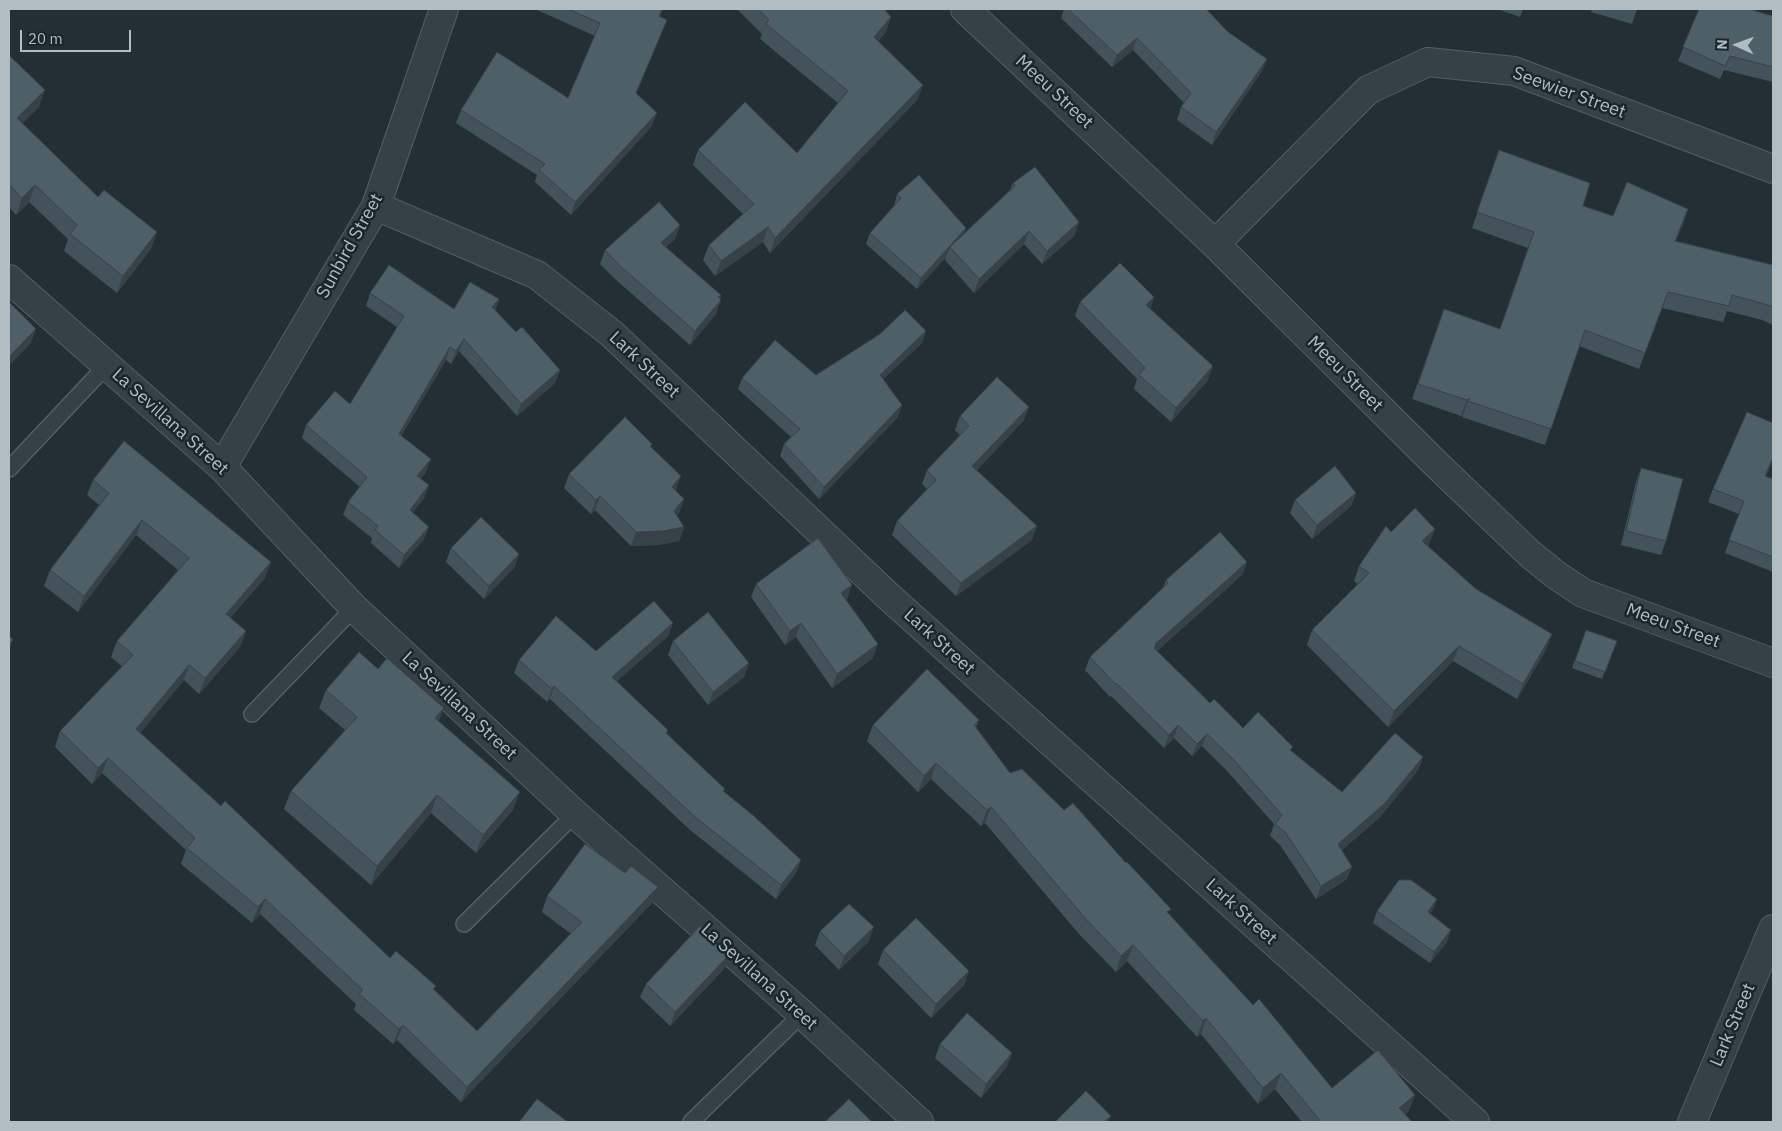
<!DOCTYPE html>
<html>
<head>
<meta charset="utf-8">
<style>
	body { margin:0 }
	#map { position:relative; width:1782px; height:1131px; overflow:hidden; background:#223036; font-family:"IBM Plex Sans",sans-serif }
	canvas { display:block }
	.frame { position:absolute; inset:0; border:10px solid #b0bdc3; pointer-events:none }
	.north { position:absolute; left:1712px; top:20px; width:50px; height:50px; -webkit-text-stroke:4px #1b262b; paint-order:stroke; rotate:272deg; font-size:14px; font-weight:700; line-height:20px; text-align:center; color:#b0bdc3 }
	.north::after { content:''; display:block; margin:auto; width:18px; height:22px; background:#b0bdc3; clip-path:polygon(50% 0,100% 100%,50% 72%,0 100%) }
	.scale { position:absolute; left:20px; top:30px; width:111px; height:22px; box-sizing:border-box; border:2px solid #b0bdc3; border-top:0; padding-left:6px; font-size:15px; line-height:18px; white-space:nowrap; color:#b0bdc3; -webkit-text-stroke:4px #1b262b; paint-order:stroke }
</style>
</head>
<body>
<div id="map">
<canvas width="1782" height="1131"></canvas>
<div class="frame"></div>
<div class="north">N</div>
<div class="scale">20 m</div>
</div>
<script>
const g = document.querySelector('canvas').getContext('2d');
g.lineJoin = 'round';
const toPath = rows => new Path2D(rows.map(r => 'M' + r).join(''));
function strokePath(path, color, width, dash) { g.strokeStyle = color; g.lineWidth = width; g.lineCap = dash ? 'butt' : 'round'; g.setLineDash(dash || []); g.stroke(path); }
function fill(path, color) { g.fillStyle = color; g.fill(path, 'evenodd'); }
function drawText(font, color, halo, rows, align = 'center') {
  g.font = font + ' "IBM Plex Sans",sans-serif'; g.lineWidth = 5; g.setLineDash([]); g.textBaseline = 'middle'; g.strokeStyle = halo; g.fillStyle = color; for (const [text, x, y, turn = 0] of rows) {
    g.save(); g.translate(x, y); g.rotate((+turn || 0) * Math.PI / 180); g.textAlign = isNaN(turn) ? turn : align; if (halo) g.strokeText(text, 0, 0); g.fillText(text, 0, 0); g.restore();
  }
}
const lane = toPath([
	[9,469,107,365],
	[252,714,354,608],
	[464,924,575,814],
	[691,1122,802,1014]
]);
const street = toPath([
	[965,9,1215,244,1433,461,1530,554,1556,575,1583,593,1773,663],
	[376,206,537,275,612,334,888,596,1475,1122],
	[1215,244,1368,90,1428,62,1514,71,1773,169],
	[9,279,222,467,354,608,575,814,802,1014,919,1122],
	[222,467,376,206,444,9],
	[1692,1122,1773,929]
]);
const wall = toPath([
	[535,9,663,9,660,16,662,32,636,94,652,126,571,215,535,182,537,175,456,123,461,110,568,98,595,36],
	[737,9,884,9,886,32,878,41,923,85,917,100,770,253,763,242,715,276,703,260,709,245,743,214,693,165,698,150,797,153,838,103,760,39,762,34],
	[1064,9,1206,9,1228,32,1267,59,1262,71,1212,145,1177,120,1181,107,1184,103,1133,50,1112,67,1061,18],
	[1497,9,1523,9,1520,17],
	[1592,9,1637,9,1632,24,1591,12],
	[1699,9,1750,9,1750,10,1773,16,1773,82,1724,70,1720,79,1678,61],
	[9,55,39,107,22,123,151,249,117,293,64,251,68,239,29,202,16,215,9,207],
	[1499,150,1583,206,1613,216,1688,209,1676,241,1773,265,1773,325,1762,320,1727,311,1723,322,1662,308,1639,369,1579,346,1545,445,1462,417,1463,415,1461,416,1412,399,1444,309,1500,329,1528,248,1472,228],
	[1013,183,1079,222,1074,236,1042,264,1024,244,974,293,945,260,946,257,917,289,866,244,870,233,894,206,897,194,964,233,1010,190],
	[680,225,675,239,666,247,721,295,716,314,690,345,615,279,600,264,605,250],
	[370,293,454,309,499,299,495,311,516,332,560,370,555,383,517,416,459,351,451,364,446,360,401,436,426,472,421,479,429,485,424,498,413,512,424,539,399,568,371,543,372,538,343,515,348,502,360,487,302,438,306,425,350,404,397,327,366,306],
	[1154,297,1150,309,1208,380,1171,422,1134,389,1137,379,1075,316,1080,302],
	[926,331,922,343,883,379,898,417,819,499,780,456,784,444,791,437,738,389,742,378,816,375],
	[960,416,1024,420,977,470,1032,540,956,596,892,535,897,521,927,489,922,484,927,470,960,435,955,430],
	[1773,423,1773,459,1766,476,1773,479,1773,572,1725,553,1739,514,1708,502,1713,489],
	[652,444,651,447,676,490,675,490,684,499,679,513,677,516,684,527,679,541,658,545,631,546,595,510,591,514,564,488,569,474],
	[1641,468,1666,541,1661,555,1621,545,1636,482],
	[93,480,265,578,230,618,246,631,240,647,199,694,184,680,140,733,221,806,390,958,435,990,477,1031,571,934,542,912,547,896,652,903,461,1102,397,1040,393,1044,354,1010,356,1004,260,914,252,923,181,864,186,850,102,773,92,784,55,747,60,731,123,667,111,657,117,641,178,570,136,535,78,612,44,586,50,570,99,505,87,495],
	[1356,493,1351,506,1312,539,1290,513,1295,500],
	[1391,532,1429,544,1428,546,1476,589,1546,650,1517,699,1453,661,1388,727,1307,645,1312,630,1358,584,1354,581,1359,566],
	[451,548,519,554,514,568,484,599,446,562],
	[1247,562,1242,575,1157,651,1210,703,1243,728,1292,752,1342,792,1423,757,1418,770,1380,817,1342,850,1347,879,1316,899,1280,845,1270,836,1274,824,1228,772,1202,746,1192,756,1174,738,1164,748,1111,696,1110,697,1085,670,1090,657,1163,588,1166,580],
	[756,584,852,585,847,599,846,600,873,658,832,688,796,637,785,645,751,597],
	[673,623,668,636,617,681,724,792,801,860,796,873,776,899,689,829,550,699,547,702,514,673,519,660,596,651],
	[1586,630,1617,641,1602,679,1572,668],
	[673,641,749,663,744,677,708,705,668,655],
	[326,690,439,721,513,810,476,853,431,813,371,885,284,809,291,791,345,730,319,708],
	[979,720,976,727,1010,773,1169,914,1253,1005,1332,1088,1409,1111,1405,1114,1412,1122,1302,1122,1275,1089,1258,1104,1201,1034,1197,1037,1127,961,1116,972,1079,934,985,823,981,826,931,779,918,792,867,741,873,725],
	[1437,899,1432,911,1430,914,1447,942,1430,963,1373,923,1377,911],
	[820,931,869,941,839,970,815,945],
	[883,950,969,971,964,985,931,1018,878,964],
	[724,969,670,1026,640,997,646,984],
	[940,1044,1012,1053,1007,1066,981,1098,935,1058]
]);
const shadedWall = toPath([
	[891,17,886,32,869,52,874,37],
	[667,20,662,32,631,106,636,93],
	[1137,38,1133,50,1112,67,1117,55],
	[1267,59,1262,71,1212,145,1216,132],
	[923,85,917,100,770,253,775,238],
	[45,90,39,107,11,135,17,118],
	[657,113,652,126,571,215,575,202],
	[35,185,29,202,16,215,22,198],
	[1688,209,1683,225,1669,257,1675,241],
	[1079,222,1074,236,1042,264,1047,251],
	[680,225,675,239,656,256,661,243],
	[768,227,763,242,715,276,721,261],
	[966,228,962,240,950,247,946,257,917,289,921,278],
	[1029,231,1024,244,974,293,979,279],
	[157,232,151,249,117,293,123,276],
	[721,295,717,306,721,300,716,314,690,345,695,331],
	[1154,297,1149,311,1146,305],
	[499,299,494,312,492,307],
	[36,329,31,343,9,366,9,357],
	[926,331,922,343,875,386,880,375],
	[464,339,459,351,451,364,456,351],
	[450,347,446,360,394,447,399,434],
	[1213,366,1208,380,1171,422,1176,408],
	[560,370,555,383,517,416,521,404],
	[1470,398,1468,401,1463,415,1461,416,1467,400],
	[902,405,898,417,819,499,824,487],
	[1029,407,1024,420,967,480,972,466],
	[431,459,426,472,413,489,417,476],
	[681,476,676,490,667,501,672,487],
	[429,485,424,498,405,522,410,510],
	[1356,493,1351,506,1312,539,1317,525],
	[600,496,595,510,591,514,596,500],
	[684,499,679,513,669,525,674,511],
	[142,520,136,535,78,612,84,596],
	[1037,526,1032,540,956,596,961,583],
	[429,527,424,539,399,568,404,555],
	[684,527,679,541,658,545,631,546,636,532],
	[1435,529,1429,544,1417,557,1422,541],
	[519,554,514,568,484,599,489,586],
	[271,562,265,578,220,629,226,614],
	[1247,562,1242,575,1153,654,1155,644],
	[852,585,847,599,836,607,841,593],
	[673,623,668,636,607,690,612,677],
	[801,623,796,637,785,645,790,631],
	[246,631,240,647,199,694,205,678],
	[1552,634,1546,650,1517,699,1523,684],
	[13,640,9,651,9,644],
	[878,644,873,658,832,688,837,674],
	[1459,646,1453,661,1388,727,1394,711],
	[749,663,744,677,708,705,713,692],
	[189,665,184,680,131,744,136,729],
	[554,686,550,699,547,702,552,689],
	[444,708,437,726,435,718],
	[1178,725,1174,738,1164,748,1169,735],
	[1207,734,1202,746,1192,756,1197,744],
	[1423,757,1418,770,1380,817,1334,857,1338,844],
	[108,758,102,773,92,784,98,768],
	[936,763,931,779,918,792,924,776],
	[520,792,513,810,476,853,483,835],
	[437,795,431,813,371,885,377,866],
	[991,807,985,823,981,826,987,810],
	[801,860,796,873,776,899,781,885],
	[1352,867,1347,879,1316,899,1321,886],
	[658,887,652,903,461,1102,467,1087],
	[265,899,260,914,252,923,258,907],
	[1437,899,1432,911,1423,923,1428,912],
	[874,927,869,941,839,970,844,956],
	[1451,930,1447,942,1430,963,1434,952],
	[1133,945,1127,961,1116,972,1121,956],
	[729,955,724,969,670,1026,675,1012],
	[969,971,964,985,931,1018,936,1004],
	[1206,1018,1201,1034,1197,1037,1203,1021],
	[403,1025,397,1040,393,1044,399,1029],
	[1012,1053,1007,1066,981,1098,986,1084],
	[1281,1073,1275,1089,1258,1104,1263,1088],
	[1415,1095,1409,1111,1395,1122,1399,1108],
	[1111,1116,1108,1122,1104,1122]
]);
const building = toPath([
	[568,9,662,9,659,16,667,20,636,93,657,113,575,202,539,170,545,164,461,110,497,52,568,98,600,23,568,9],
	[758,9,884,9,891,17,874,37,923,85,775,238,768,227,721,261,709,245,754,204,698,150,745,102,797,153,848,91,766,24,769,20,758,9],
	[1068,9,1206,9,1228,32,1267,59,1216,132,1181,107,1191,93,1137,38,1117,55,1068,9],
	[1699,9,1750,9,1749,9,1773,16,1773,67,1730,56,1725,66,1683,47,1699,9],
	[9,55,45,90,17,118,98,197,104,190,157,232,123,276,70,234,77,225,35,185,22,198,9,184,9,55],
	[1499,150,1590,183,1583,206,1613,216,1627,182,1688,209,1675,241,1773,265,1773,307,1768,305,1732,295,1729,306,1668,292,1645,353,1585,330,1551,429,1468,401,1470,398,1467,400,1418,384,1444,309,1500,329,1534,232,1477,212,1499,150],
	[1035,167,1079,222,1047,251,1029,231,979,279,950,247,1015,186,1013,183,1035,167],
	[919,175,966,228,921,278,870,233,901,198,897,194,919,175],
	[659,202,680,225,661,243,721,295,718,297,721,300,695,331,620,266,605,250,659,202],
	[1120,263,1154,297,1146,305,1213,366,1176,408,1139,375,1145,368,1080,302,1120,263],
	[389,265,454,309,470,282,499,299,492,307,516,332,522,327,560,370,521,404,464,339,456,351,450,347,399,434,431,459,417,476,429,485,410,510,429,527,404,555,375,530,378,526,348,502,367,477,306,425,335,391,350,404,404,316,370,293,389,265],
	[9,302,36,329,9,357,9,302],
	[905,310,926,331,880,375,902,405,824,487,784,444,800,429,742,378,775,340,816,375,880,334,905,310],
	[997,377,1029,407,972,466,1037,526,961,583,897,521,936,480,927,470,969,426,960,416,997,377],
	[1747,412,1773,423,1773,457,1765,476,1773,479,1773,557,1729,540,1744,501,1713,489,1747,412],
	[625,417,652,444,650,446,681,476,672,487,684,499,674,511,684,527,663,531,636,532,600,496,596,500,569,474,625,417],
	[124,441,271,562,226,614,246,631,205,678,189,665,136,729,221,806,225,801,390,958,396,951,436,986,433,989,477,1031,582,922,547,896,585,844,625,873,631,866,658,887,467,1087,403,1025,399,1029,359,994,363,990,265,899,258,907,187,848,195,838,108,758,98,768,60,731,133,655,117,641,189,558,142,520,84,596,50,570,109,493,93,480,124,441],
	[1335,466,1356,493,1317,525,1295,500,1335,466],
	[1641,468,1683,479,1666,541,1626,531,1641,468],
	[1415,508,1435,529,1422,541,1476,589,1552,634,1523,684,1459,646,1394,711,1312,630,1369,573,1359,566,1386,526,1391,532,1415,508],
	[481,517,519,554,489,586,451,548,481,517],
	[1220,532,1247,562,1155,644,1156,646,1154,648,1210,703,1214,699,1243,728,1258,712,1293,747,1290,750,1342,792,1395,733,1423,757,1384,804,1338,844,1352,867,1321,886,1285,832,1275,824,1282,815,1233,759,1207,734,1197,744,1178,725,1169,735,1116,683,1115,684,1090,657,1168,583,1166,580,1220,532],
	[818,538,852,585,841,593,878,644,837,674,801,623,790,631,756,584,818,538],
	[654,601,673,623,612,677,668,730,666,733,725,789,723,791,754,816,801,860,781,885,694,816,554,686,552,689,519,660,556,616,596,651,654,601],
	[708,612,749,663,713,692,673,641,708,612],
	[1586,630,1617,641,1605,672,1575,661,1586,630],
	[9,635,13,640,9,644,9,635],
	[359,652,378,669,387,658,444,708,435,718,520,792,483,835,437,795,377,866,291,791,357,717,326,690,359,652],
	[927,669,979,720,974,725,1010,773,1022,769,1064,810,1073,803,1126,863,1127,862,1171,909,1167,912,1253,1005,1259,999,1332,1088,1378,1050,1415,1095,1399,1108,1412,1122,1321,1122,1281,1073,1263,1088,1206,1018,1203,1021,1133,945,1121,956,1085,918,991,807,987,810,936,763,924,776,873,725,927,669],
	[1399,880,1411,880,1437,899,1428,912,1451,930,1434,952,1377,911,1399,880],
	[849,904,874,927,844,956,820,931,849,904],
	[916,918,969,971,936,1004,883,950,916,918],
	[700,926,729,955,675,1012,646,984,700,926],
	[967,1013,1012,1053,986,1084,940,1044,967,1013],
	[1086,1091,1111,1116,1104,1122,1055,1122,1086,1091],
	[537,1099,568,1122,519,1122,537,1099],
	[849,1099,872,1122,825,1122,849,1099]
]);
const streetNames = [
	["Meeu Street",1054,92,43],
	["Seewier Street",1569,93,20],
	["Sunbird Street",350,246,-61],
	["Lark Street",644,365,43],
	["Meeu Street",1345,374,45],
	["La Sevillana Street",170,422,42],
	["Meeu Street",1673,626,20],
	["Lark Street",939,642,42],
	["La Sevillana Street",459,706,43],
	["Lark Street",1241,912,42],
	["La Sevillana Street",759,977,42],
	["Lark Street",1733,1025,-67]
];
strokePath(lane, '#535f64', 18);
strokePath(street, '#535f64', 30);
strokePath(lane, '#354147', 15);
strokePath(street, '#354147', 28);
fill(wall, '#445259');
fill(shadedWall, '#374248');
fill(building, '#4f5f67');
strokePath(building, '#374248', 1);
drawText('18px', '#b0bdc3', '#1b262b', streetNames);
</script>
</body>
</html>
